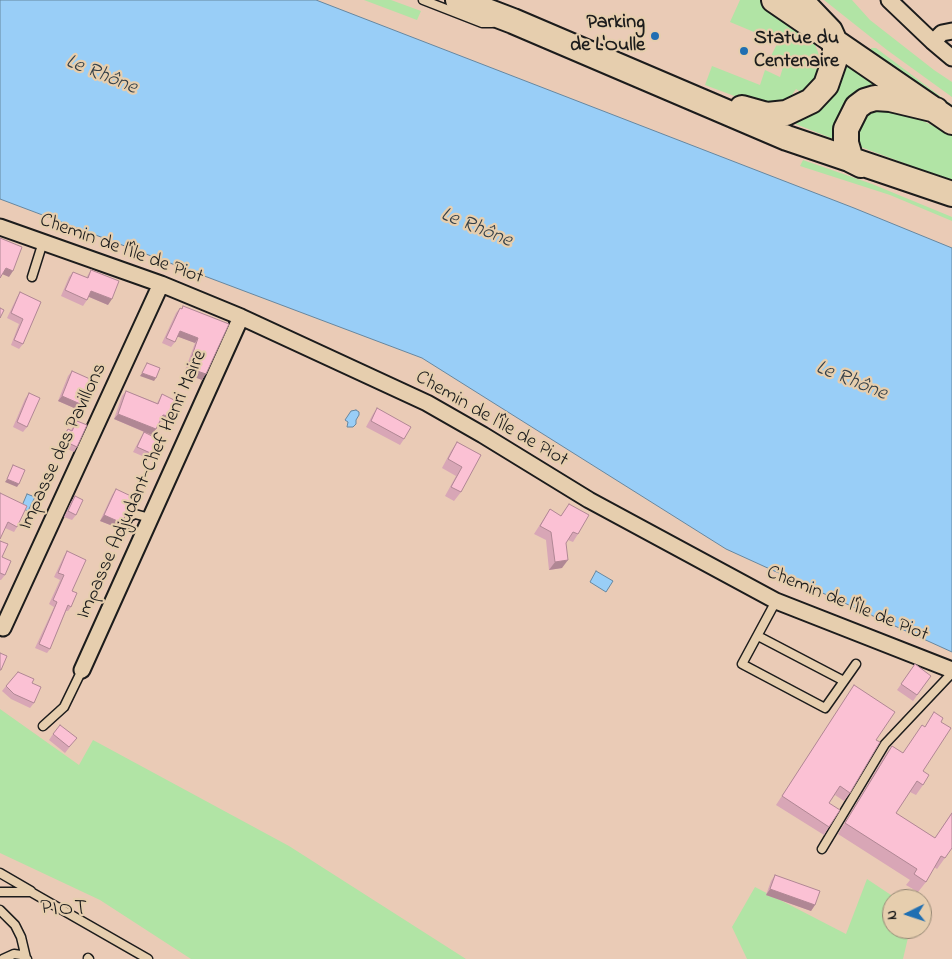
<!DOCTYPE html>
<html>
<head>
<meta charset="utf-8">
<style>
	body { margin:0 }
	#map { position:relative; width:952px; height:959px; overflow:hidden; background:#eacbb6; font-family:"Indie Flower",sans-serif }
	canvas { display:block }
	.north { position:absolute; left:882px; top:889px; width:50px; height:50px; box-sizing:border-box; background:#e6ceae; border:1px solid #958774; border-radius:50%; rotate:266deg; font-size:14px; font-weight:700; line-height:20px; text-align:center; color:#1c1c1c }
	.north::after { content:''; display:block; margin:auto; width:18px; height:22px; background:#1f6fb2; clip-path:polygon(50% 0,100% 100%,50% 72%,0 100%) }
</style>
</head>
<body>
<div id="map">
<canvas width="952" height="959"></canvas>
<div class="north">N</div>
</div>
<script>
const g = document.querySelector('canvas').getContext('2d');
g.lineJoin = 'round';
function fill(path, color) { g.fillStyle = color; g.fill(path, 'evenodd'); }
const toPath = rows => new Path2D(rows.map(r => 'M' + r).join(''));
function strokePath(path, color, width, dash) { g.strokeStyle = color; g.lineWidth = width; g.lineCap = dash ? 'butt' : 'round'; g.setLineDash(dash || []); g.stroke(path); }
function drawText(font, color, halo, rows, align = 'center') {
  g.font = font + ' "Indie Flower",sans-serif'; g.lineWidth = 4.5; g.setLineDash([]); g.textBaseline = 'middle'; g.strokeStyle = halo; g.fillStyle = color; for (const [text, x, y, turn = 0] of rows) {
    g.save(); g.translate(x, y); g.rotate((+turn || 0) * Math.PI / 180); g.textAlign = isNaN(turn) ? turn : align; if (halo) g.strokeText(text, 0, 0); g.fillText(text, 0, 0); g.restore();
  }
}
const green = toPath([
	[364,0,391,0,421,11,417,20],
	[740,0,760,0,807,35,815,45,821,59,816,80,804,94,796,89,792,95,792,101,780,105,753,103,705,85,712,66,760,85,765,70,780,77,784,64,770,58,778,42,730,22],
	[824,0,852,0,870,20,934,70,952,82,952,97,887,50],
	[871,48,876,48,952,105,952,113,898,72,871,50],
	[844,52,891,89,836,140,788,121],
	[876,103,913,116,952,135,952,181,858,146,853,123],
	[803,160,872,184,952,217,952,221,890,195,800,166],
	[0,709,79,765,93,740,289,846,466,959,191,959,100,900,0,853],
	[867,879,897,899,892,899,892,929,910,929,903,959,747,959,732,927,755,887,846,934]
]);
const water = toPath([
	[0,0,316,0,854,208,952,248,952,652,726,549,422,358,0,199,0,0],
	[356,410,359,412,359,415,356,420,356,424,353,427,347,427,348,422,345,420,351,411,356,410],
	[27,494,35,497,28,511,21,508,27,494],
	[596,571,613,581,606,592,590,582,596,571]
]);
const lane = toPath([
	[423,0,482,23,492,23],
	[32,277,43,242],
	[124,527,129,517,135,514,150,518],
	[776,601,742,664,825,708,856,664],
	[758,636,844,681],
	[43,726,64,707,82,670],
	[822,849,885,744,952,673],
	[0,873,31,891],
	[0,892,31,892,148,959],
	[0,910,15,925,21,937,26,958],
	[88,958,89,959],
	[3,959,14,954,21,955,27,959]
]);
const street = toPath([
	[889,0,933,42,952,58],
	[933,42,942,33,952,31],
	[0,227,161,284,241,317,427,403,483,435,589,500,776,601,952,670],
	[3,628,161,284],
	[82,670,241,317]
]);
const primary = toPath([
	[458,0,513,21,787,138,952,194],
	[774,0,952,122],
	[742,108,767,115,786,113,811,101,826,85,835,59,835,42,830,31,805,5],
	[861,165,851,160,846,143,846,129,857,107,865,101,875,98,890,99,936,110]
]);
const wall = toPath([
	[91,270,108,305,89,297,83,306,61,296,69,277,73,272,86,278],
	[20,292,41,302,23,344,19,349,11,345,19,324,7,318,17,297],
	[183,306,229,324,202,380,184,373,195,343,177,336,175,342,171,347,162,343,176,313,180,308,182,308],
	[72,371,84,392,85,406,81,411,58,401,68,376],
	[126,391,157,403,162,394,165,422,160,421,152,435,147,433,157,456,154,461,133,452,141,437,144,432,114,419,122,396],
	[29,393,27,427,23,432,13,427,25,399],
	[377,408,404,439,400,445,366,427,373,414],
	[77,421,77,447,74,452,59,445,64,433,68,429,71,430],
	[457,442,481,455,461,492,454,501,445,496,456,476,442,468,451,451],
	[116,489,122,523,118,528,100,521,112,495],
	[0,493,17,527,14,532,5,528],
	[75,496,76,515,72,520,64,517,71,502],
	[569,504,578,534,573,542,568,540,566,543,562,568,549,570,546,540,534,534,550,509,561,516],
	[0,541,5,575,1,580,0,580],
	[67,551,72,591,71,607,68,611,66,611,50,649,47,653,35,648,54,607,49,604,60,580,54,577,64,556],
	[915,664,931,676,913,701,897,690],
	[32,683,34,703,30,708,11,699,2,691,6,686],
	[849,693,876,740,850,793,844,801,835,795,829,803,829,827,824,835,776,805],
	[934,712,941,722,923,771,923,785,916,795,910,792,896,813,935,838,952,812,952,848,937,869,934,867,926,882,918,892,906,885,910,880,838,834,884,757,892,746,903,753,925,727],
	[53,734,72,744,65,753,49,740],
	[775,875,815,905,811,911,766,895,771,881]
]);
const shadedWall = toPath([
	[6,268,13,271,9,277,2,274],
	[91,291,112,299,108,305,87,296],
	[180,331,198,338,195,343,176,336],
	[188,368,206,374,202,380,184,373],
	[142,373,156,378,154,381,140,376],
	[62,396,85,406,81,411,58,401],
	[118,414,156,429,152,435,114,419],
	[163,415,169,416,165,422,159,421],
	[7,479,19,484,17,487,5,482],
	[104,515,122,523,118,528,100,521],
	[568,560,562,568,549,570,555,562],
	[770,889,815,905,811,911,766,895]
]);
const building = toPath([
	[0,238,22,247,13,271,6,268,0,278,0,238],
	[91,270,119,281,112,299,91,291,87,300,65,290,73,272,88,278,91,270],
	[20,292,41,302,23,344,14,340,23,319,11,313,20,292],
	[183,306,229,324,206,374,188,368,198,338,180,331,175,342,166,338,180,308,182,309,183,306],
	[0,308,4,310,0,318,0,308],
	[147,363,160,368,156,378,142,373,147,363],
	[72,371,90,379,84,392,90,394,85,406,62,396,72,371],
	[126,391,158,404,162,394,176,401,169,416,163,415,156,429,118,414,126,391],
	[29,393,40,398,27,427,17,422,29,393],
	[377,408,411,427,404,439,371,421,377,408],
	[77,421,87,425,77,447,62,440,68,429,72,431,77,421],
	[144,432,164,442,157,456,137,447,144,432],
	[457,442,481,455,461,492,451,487,462,467,448,459,457,442],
	[13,465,25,470,19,484,7,479,13,465],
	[116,489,133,497,122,523,104,515,116,489],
	[0,493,27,506,17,527,8,522,0,539,0,493],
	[75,496,83,500,76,515,68,511,75,496],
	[569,504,589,515,578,534,573,532,566,543,568,560,555,562,551,532,540,526,550,509,561,516,569,504],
	[0,541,8,544,2,557,11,561,5,575,0,573,0,541],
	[67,551,86,560,72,591,77,593,71,607,68,605,50,649,39,644,57,602,53,600,64,575,58,573,67,551],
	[0,653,7,656,1,670,0,670,0,653],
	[915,664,931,676,917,695,901,684,915,664],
	[18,672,34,679,32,683,41,687,34,703,14,694,6,686,18,672],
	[854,685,895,712,876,740,880,742,850,793,840,786,829,803,840,810,829,827,782,796,854,685],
	[934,712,943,718,941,722,951,728,923,771,929,775,923,785,917,781,896,813,935,838,952,813,952,848,945,858,941,856,926,882,914,874,917,869,845,823,892,746,903,753,922,725,925,727,934,712],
	[60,725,77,738,69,747,53,734,60,725],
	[775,875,820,891,815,905,770,889,775,875]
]);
const markers = [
	[655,36,5,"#1f6fb2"],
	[744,51,5,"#1f6fb2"]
];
const poiNames = [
	["Parking",645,24],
	["de L'Oulle",645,47],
	["Statue du",754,40,"left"],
	["Centenaire",754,63,"left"]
];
const streetNames = [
	["Chemin de l'Île de Piot",121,250,20],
	["Chemin de l'Île de Piot",491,420,30],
	["Impasse des Pavillons",64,447,-65],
	["Impasse Adjudant-Chef Henri Maire",143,485,-66],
	["Chemin de l'Île de Piot",847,605,22]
];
const waterNames = [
	["Le Rhône",101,76,22],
	["Le Rhône",476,229,22],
	["Le Rhône",851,382,22]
];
const quarterNames = [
	["PIOT",64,910]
];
fill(green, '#b1e4a5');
fill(water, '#99cef7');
strokePath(water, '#67879f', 1);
strokePath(lane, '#1c1c1c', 11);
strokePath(street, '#1c1c1c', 19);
strokePath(primary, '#1c1c1c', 28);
strokePath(lane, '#e6ceae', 8);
strokePath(street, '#e6ceae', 15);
strokePath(primary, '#e6ceae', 24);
fill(wall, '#d8a6b6');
fill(shadedWall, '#b08794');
fill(building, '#fbc1d4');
strokePath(building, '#b08794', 1);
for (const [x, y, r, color] of markers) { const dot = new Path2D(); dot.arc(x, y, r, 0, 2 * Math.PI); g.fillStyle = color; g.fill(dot); strokePath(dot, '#e6ceae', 2); }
drawText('bold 20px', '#1c1c1c', '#e6ceae', poiNames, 'right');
drawText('20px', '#1c1c1c', '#e6ceae', streetNames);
drawText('italic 21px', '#354048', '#e6ceae', waterNames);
g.letterSpacing = '1px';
drawText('22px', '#1c1c1c', '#e6ceae', quarterNames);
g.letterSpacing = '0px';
</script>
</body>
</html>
